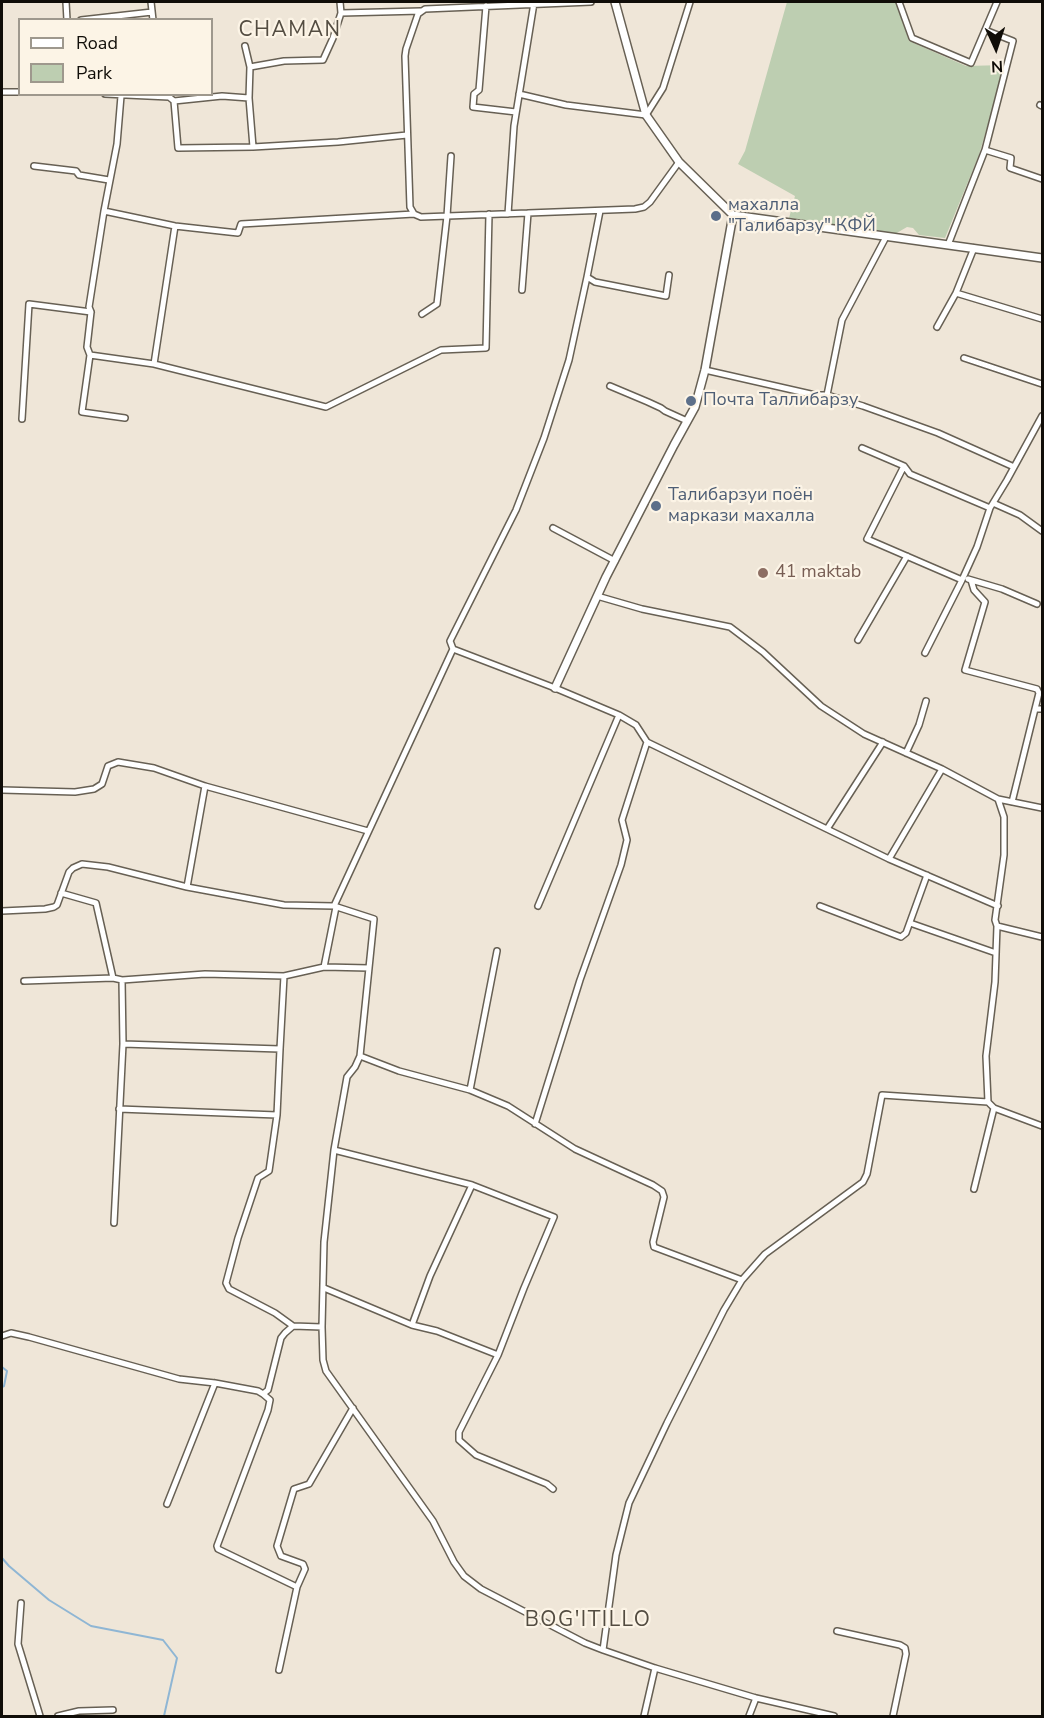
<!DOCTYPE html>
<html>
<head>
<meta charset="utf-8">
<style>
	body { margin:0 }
	#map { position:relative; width:1044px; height:1718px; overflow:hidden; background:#efe6d8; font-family:"Nunito Sans",sans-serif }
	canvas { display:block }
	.frame { position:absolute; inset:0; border:3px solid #100d08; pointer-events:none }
	.legend { position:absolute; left:18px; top:18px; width:195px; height:78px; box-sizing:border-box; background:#fcf4e6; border:2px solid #9e988d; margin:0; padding:8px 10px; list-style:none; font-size:18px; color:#100d08 }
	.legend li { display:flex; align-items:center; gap:12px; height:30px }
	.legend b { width:30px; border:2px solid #9e988d }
	.north { position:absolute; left:966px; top:18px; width:60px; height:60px; -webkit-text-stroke:4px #fcf4e6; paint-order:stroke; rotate:177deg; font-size:16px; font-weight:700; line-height:24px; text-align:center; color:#100d08 }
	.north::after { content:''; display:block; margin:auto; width:21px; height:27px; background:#100d08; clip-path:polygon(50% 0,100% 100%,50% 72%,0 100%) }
</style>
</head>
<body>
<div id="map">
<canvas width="1044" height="1718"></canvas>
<div class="frame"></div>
<ul class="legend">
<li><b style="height:8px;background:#fff"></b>Road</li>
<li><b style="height:16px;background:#bdceb1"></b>Park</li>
</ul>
<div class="north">N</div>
</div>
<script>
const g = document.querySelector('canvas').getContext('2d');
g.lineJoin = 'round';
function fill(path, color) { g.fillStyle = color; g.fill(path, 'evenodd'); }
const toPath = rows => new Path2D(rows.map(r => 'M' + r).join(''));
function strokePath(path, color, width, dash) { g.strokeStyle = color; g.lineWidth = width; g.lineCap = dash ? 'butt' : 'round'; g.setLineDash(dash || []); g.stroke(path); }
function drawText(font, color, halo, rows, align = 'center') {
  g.font = font + ' "Nunito Sans",sans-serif'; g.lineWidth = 4.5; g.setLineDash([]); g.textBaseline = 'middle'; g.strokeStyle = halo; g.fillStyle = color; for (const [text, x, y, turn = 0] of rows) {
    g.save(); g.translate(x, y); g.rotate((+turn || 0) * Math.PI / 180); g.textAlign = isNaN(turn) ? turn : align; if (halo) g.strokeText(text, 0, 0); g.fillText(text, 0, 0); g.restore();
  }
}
const green = toPath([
	[787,2,896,2,909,41,966,66,1005,65,979,155,945,238,919,235,913,228,907,227,895,234,789,218,795,196,738,164,745,151]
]);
const stream = toPath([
	[2,1367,7,1371,4,1386,2,1387],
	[2,1558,9,1566,49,1600,91,1626,163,1640,177,1658,164,1716]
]);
const minor = toPath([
	[66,2,67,20],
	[151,2,153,20],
	[340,2,341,13],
	[591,2,425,9,418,14,406,49,405,56,410,207,414,214,421,217,635,209,644,207,650,202,679,162],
	[899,2,912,38,971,63,997,2],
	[486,6,479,90,474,94,473,107,516,112],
	[81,20,152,12],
	[985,30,1013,41,985,150,1011,158,1010,168,1042,179],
	[245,46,250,67,284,61,323,60,333,38,341,13,421,11],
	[250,67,249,98,253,147,338,142,407,135],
	[2,92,20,92],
	[105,94,169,97],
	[169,94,169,97,174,101,178,148,253,147],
	[519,94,566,105,646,115,663,88,690,2],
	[121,96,117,144,104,211,175,226,238,233,241,224,414,214],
	[174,101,222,96,249,98],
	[1040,105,1042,106],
	[34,166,76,171,79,175,109,180],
	[600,211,587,277,595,282,666,296,669,275],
	[508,214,514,126,534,3],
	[175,226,154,364,326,407,441,350,486,348,489,214],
	[948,245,985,150],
	[974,248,956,293,1042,319],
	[522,290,528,213],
	[91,312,89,307,104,211],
	[422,314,437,304,447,216,451,156],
	[937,327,956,293],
	[90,355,82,412,125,418],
	[964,358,1042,384],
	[705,370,815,395,827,395,863,406,938,433,1014,467],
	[610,386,648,402,661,408,665,411,687,421],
	[827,395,842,320,886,237],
	[22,419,29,304,91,312,87,347,90,355,154,364],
	[862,448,904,466,910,474,990,508],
	[904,466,867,539,962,580],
	[993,503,1020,515,1042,531],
	[553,528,615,561],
	[968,579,1002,589,1037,604],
	[971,580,974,590,985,602,965,670,1037,689,1039,693,1035,709],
	[597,596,642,609,730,627,763,652,821,706,864,734,942,769,998,799,1042,808],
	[858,640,907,556],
	[453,649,450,641,516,510,544,438,569,360,587,277],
	[925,653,962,580,977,547,990,508,1007,480,1042,416],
	[906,753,919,725,926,701],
	[205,786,187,887,284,905,334,906,374,919,360,1056,355,1067,347,1077,334,1150,324,1242,322,1327,323,1360,326,1371,433,1521,454,1562,464,1576,481,1589,585,1643,603,1650,655,1668,756,1698,834,1716],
	[2,790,75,792,94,789,102,784,108,766,118,762,154,768,205,786,368,831],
	[1012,802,1035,709,1042,709],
	[827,829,883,742],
	[889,859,942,769],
	[334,906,453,649,555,688,619,715,636,725,647,742,889,859,998,906],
	[538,906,619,715],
	[820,906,901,937,906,933,927,875],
	[2,911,45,909,54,907,57,905,69,872,73,868,82,864,108,867,187,887],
	[910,923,996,953],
	[997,926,1042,937],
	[324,967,336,907],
	[113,978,122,980,205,974,284,976,324,967,369,968],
	[24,981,113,978,96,903,61,893],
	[123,1044,280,1049,284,976],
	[280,1049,277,1115,269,1171,258,1178,238,1238,226,1283,229,1289,275,1313,293,1326],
	[360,1056,399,1071,470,1090,508,1106,575,1149,653,1185,662,1191,664,1197,653,1242,654,1247,742,1280],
	[470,1090,497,951],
	[988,1102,986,1056,995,982,997,926,995,920,1004,855,1004,817,998,799],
	[119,1109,277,1115],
	[535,1124,580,980,621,865,627,840,622,820,647,742],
	[974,1189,994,1108],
	[114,1223,123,1044,122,980],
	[324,1288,412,1325,437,1331,498,1355,524,1288,554,1217,472,1185,334,1150],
	[412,1325,430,1276,472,1185],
	[2,1336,11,1333,29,1337,179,1379,215,1383,258,1391,263,1394,268,1390,281,1338,285,1333,293,1326,322,1327],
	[498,1355,459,1432,459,1440,476,1455,547,1484,553,1489],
	[263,1394,270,1400,268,1410,217,1546,218,1549,297,1587],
	[167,1504,215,1383],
	[21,1603,18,1644,40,1716],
	[837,1631,900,1645,905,1648,906,1654,893,1716],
	[603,1650,616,1555,629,1503,667,1423,724,1310,742,1280,765,1254,863,1182,867,1174,882,1095,988,1102,994,1108,1042,1126],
	[279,1670,297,1587,305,1569,303,1564,281,1556,277,1546,294,1489,309,1484,353,1408],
	[58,1716,79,1711,113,1710],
	[644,1716,655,1668],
	[749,1716,756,1698]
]);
const tertiary = toPath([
	[615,2,646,115,679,162,733,215,1042,258],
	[555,688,606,577,674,445,695,407,705,370,733,215]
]);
const markers = [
	[716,216,6,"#5c6f8a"],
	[691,401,6,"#5c6f8a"],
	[656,506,6,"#5c6f8a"],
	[763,573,6,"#8d6e63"]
];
const serviceNames = [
	["махалла",728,206],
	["\"Талибарзу\" КФЙ",728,227],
	["Почта Таллибарзу",703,401],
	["Талибарзуи поён",668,496],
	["маркази махалла",668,517]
];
const educationNames = [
	["41 maktab",775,573]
];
const quarterNames = [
	["CHAMAN",290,31],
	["BOG'ITILLO",588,1621]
];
fill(green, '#bdceb1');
strokePath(stream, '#8fb6d4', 2);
strokePath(minor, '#676054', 8);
strokePath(tertiary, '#676054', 10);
strokePath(minor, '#fff', 5);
strokePath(tertiary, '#fff', 7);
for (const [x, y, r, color] of markers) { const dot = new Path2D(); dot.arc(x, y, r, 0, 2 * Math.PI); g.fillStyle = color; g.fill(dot); strokePath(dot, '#fcf4e6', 2); }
drawText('18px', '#4e5e75', '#fcf4e6', serviceNames, 'left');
drawText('18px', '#785e54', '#fcf4e6', educationNames, 'left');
g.letterSpacing = '1.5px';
drawText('21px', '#534c41', '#fcf4e6', quarterNames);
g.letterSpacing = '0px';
</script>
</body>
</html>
